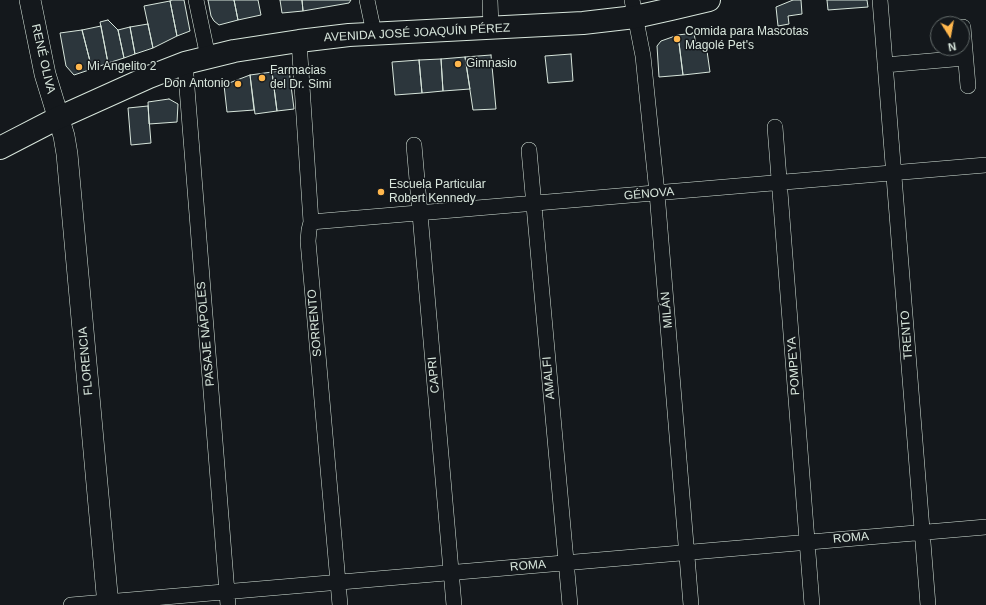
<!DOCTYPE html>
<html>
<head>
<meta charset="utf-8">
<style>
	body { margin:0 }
	#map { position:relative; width:986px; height:605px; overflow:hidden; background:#14181c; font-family:Arial,sans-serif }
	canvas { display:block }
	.north { position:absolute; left:930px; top:16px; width:40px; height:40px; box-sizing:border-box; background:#14181c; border:1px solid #626a69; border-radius:50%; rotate:169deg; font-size:11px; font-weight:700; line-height:16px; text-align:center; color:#d8e6dc }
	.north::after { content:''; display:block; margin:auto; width:14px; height:18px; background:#ffb74d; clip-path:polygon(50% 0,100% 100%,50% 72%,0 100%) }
</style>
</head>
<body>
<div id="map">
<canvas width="986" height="605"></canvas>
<div class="north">N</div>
</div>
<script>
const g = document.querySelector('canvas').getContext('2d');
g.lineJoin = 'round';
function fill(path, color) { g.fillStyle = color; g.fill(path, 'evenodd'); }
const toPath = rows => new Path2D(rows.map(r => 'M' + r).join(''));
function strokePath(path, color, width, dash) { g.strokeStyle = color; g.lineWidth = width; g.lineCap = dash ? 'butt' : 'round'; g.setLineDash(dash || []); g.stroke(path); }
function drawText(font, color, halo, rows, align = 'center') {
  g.font = font + ' Arial,sans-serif'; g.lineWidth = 3; g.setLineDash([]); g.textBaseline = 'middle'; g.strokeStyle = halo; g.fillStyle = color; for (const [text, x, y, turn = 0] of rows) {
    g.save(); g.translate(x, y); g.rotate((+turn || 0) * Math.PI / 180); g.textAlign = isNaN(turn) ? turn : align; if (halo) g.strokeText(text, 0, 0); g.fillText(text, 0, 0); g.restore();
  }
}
const building = toPath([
	[172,0,184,0,190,31,177,36,170,1,172,0],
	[208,0,234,0,238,20,219,25,214,21,211,16,208,0],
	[234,0,258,0,261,15,238,20,234,0],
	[280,0,302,0,303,11,282,13,280,0],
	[302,0,351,0,349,3,303,11,302,0],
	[793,0,801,0,802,14,788,16,789,24,778,26,776,7,793,0],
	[827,0,867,0,868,7,828,10,827,0],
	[170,1,177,36,153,48,144,6,170,1],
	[108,20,118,30,124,58,108,63,100,22,108,20],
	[148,24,153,48,135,54,130,27,148,24],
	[101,26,108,63,92,69,82,30,101,26],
	[130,27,135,54,124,58,118,30,130,27],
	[82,30,92,69,74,75,66,66,60,33,82,30],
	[694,33,696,45,706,44,710,72,683,75,678,35,694,33],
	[678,35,683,75,659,77,657,46,661,41,678,35],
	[571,54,573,81,548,83,545,56,571,54],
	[491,55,496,109,473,110,465,57,491,55],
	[465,57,470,89,443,91,441,59,465,57],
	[441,59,443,91,422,93,419,60,441,59],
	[419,60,422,93,395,95,392,62,419,60],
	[289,70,294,109,277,111,272,72,289,70],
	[272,72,277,111,255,114,250,75,272,72],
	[250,75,254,110,227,112,224,85,250,75],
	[169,99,178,104,177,122,149,124,148,102,169,99],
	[148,106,151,143,131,145,128,108,148,106]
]);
const street = toPath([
	[196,0,208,57],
	[367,0,374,33],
	[490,0,491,28],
	[632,0,643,56,657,193,691,605],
	[880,0,928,605],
	[963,27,968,86],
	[299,41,311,222,309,230,308,241,340,605],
	[185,63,228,605],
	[885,65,965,58],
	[775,127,812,605],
	[414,145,454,605],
	[529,150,570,605],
	[311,222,986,165],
	[71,605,986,527]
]);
const secondary = toPath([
	[30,0,45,74,64,136,67,154,108,605]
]);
const primary = toPath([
	[0,148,58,118,149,77,185,63,234,51,299,41,349,35,583,23,635,17,671,9,709,0]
]);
const markers = [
	[677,39,4,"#ffb74d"],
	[458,64,4,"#ffb74d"],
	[79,67,4,"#ffb74d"],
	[262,78,4,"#ffb74d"],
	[238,84,4,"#ffb74d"],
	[381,192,4,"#ffb74d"]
];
const poiNames = [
	["Comida para Mascotas",685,32],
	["Magolé Pet's",685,46],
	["Gimnasio",466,64],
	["Mi Angelito 2",87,67],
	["Farmacias",270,71],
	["del Dr. Simi",270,85],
	["Don Antonio",230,84,"right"],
	["Escuela Particular",389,185],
	["Robert Kennedy",389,199]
];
const streetNames = [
	["AVENIDA JOSÉ JOAQUÍN PÉREZ",417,33,-3],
	["RENÉ OLIVA",43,59,77],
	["GÉNOVA",649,194,-5],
	["MILÁN",667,310,-95],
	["SORRENTO",315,323,-95],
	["PASAJE NÁPOLES",206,334,-95],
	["TRENTO",907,335,-94],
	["FLORENCIA",86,361,-95],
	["POMPEYA",794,366,-94],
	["CAPRI",434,375,-95],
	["AMALFI",549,378,-95],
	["ROMA",851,538,-5],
	["ROMA",528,566,-5]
];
fill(building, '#2c363c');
strokePath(building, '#d8e6dc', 1);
strokePath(street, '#d8e6dc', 16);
strokePath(secondary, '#d8e6dc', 22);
strokePath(primary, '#d8e6dc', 24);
strokePath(street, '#14181c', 15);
strokePath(secondary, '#14181c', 21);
strokePath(primary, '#14181c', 22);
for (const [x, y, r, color] of markers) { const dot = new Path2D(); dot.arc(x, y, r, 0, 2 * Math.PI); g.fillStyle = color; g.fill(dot); strokePath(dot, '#14181c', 1.5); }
drawText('12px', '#d8e6dc', '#14181c', poiNames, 'left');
drawText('12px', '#d8e6dc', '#14181c', streetNames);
</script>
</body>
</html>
